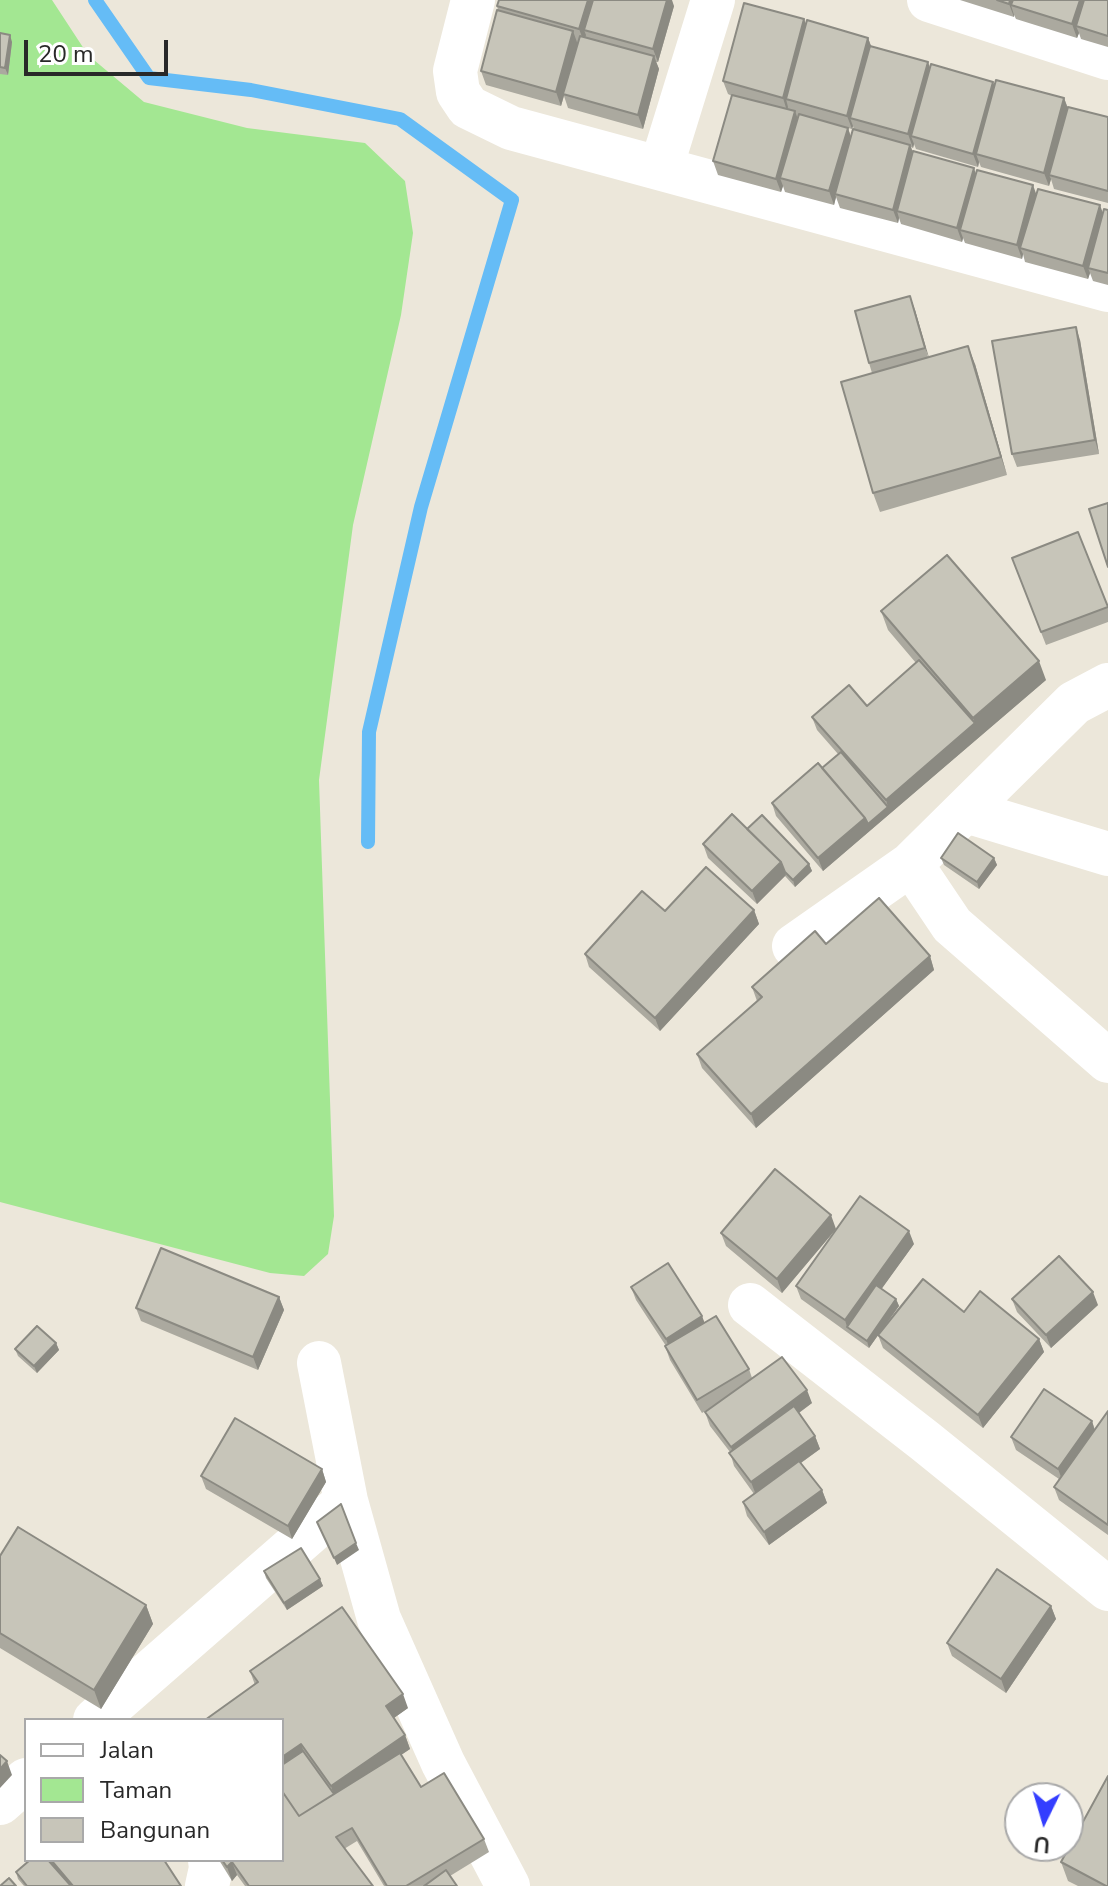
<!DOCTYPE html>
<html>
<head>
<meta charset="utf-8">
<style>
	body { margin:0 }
	#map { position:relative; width:1108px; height:1886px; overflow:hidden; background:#ece7da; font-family:"Nunito Sans",sans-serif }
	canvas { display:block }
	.legend { position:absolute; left:24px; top:1718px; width:260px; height:144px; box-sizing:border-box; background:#fff; border:2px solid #a9a9a9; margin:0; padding:10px 14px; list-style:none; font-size:24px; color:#292929 }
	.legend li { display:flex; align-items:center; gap:16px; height:40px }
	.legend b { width:40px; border:2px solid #a9a9a9 }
	.north { position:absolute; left:1004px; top:1782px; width:80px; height:80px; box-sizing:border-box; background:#fff; border:2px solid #a9a9a9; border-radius:50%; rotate:185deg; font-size:22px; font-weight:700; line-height:32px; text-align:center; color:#292929 }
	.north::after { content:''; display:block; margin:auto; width:28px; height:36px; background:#343eff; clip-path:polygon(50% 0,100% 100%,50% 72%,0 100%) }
	.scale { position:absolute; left:24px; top:40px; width:144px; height:36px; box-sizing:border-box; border:4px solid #292929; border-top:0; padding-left:10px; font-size:24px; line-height:28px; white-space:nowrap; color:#292929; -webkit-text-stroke:6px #fff; paint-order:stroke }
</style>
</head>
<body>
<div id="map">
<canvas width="1108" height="1886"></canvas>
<ul class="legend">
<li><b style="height:10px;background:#fff"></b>Jalan</li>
<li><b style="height:22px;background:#a3e792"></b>Taman</li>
<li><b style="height:22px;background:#c7c5b9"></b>Bangunan</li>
</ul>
<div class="north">U</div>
<div class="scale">20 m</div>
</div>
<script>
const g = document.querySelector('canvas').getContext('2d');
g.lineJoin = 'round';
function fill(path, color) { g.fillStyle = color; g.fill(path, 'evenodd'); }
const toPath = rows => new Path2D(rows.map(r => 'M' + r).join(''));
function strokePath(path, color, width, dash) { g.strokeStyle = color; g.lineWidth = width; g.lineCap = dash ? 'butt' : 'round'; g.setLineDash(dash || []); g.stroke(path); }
const green = toPath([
	[0,0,52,0,88,55,144,102,247,128,365,143,405,181,413,233,401,315,353,525,319,780,334,1216,328,1254,304,1276,270,1273,0,1202]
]);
const stream = toPath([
	[95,0,149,78,251,90,400,119,512,200,421,507,369,732,368,842]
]);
const street = toPath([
	[473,0,455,71,458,92,468,107,511,128,1108,290],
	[929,0,1108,58],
	[661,168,713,0],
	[966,811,1108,854],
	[911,864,952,925,1108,1061],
	[794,946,911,864,1074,703,1108,685],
	[750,1305,925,1441,1108,1589],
	[319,1363,346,1501,379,1619,443,1763,508,1886],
	[95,1720,346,1501],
	[0,1803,26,1780],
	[207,1886,211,1868,210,1860]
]);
const wall = toPath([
	[960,0,1108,0,1108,47,1081,39,1079,33,1077,38,1016,19,1014,15,1014,17],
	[497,6,674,6,658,62,656,62,659,69,643,129,568,108,564,96,561,106,486,85,481,71,498,10],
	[804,19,806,25,868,38,871,46,930,68,995,86,1064,98,1068,108,1108,117,1108,203,1054,189,1051,179,1049,186,981,167,979,162,978,167,916,149,914,144,913,148,911,147,913,152,1036,194,1103,214,1108,210,1108,285,1093,281,1090,273,1088,279,1025,262,1023,254,1022,259,965,243,963,238,962,242,901,224,899,218,898,223,840,208,836,197,834,205,785,192,783,186,781,192,718,175,713,161,732,96,728,94,723,81],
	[853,126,854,130,851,137,848,128,852,129],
	[0,33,12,42,8,75,0,74],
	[915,310,928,357,975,364,1007,475,880,512,873,493,872,373,869,363],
	[1080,340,1099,454,1017,467,1012,454],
	[1012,558,1108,606,1108,622,1046,645],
	[881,611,1046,680,823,871,776,816,772,803,822,768,838,754,817,730,812,717,867,706,916,663,888,630],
	[747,829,809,864,812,871,795,887,785,876,757,904,708,858,703,844],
	[941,858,994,858,997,865,979,889,944,865],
	[754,910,759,924,660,1031,589,967,585,954,665,911],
	[826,944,930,956,934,970,756,1128,702,1068,697,1054,757,1001,752,987],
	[836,1229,782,1293,726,1246,721,1233],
	[914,1244,881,1289,896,1299,899,1306,881,1331,964,1312,1039,1339,1044,1352,983,1428,883,1348,878,1335,869,1348,801,1299,796,1286],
	[631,1287,702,1316,704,1323,749,1369,752,1378,812,1403,799,1413,815,1436,820,1449,801,1463,822,1490,827,1503,769,1545,747,1516,743,1502,754,1494,734,1466,730,1452,710,1426,705,1412,717,1404,702,1413,670,1360,665,1346,666,1346,636,1300],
	[279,1297,284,1310,258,1370,141,1321,136,1308],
	[1012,1299,1098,1305,1051,1348,1017,1312],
	[56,1343,59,1350,37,1373,18,1356,15,1349],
	[1108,1411,1108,1535,1059,1500,1054,1487,1059,1479,1016,1450,1011,1437,1092,1421,1095,1430],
	[322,1469,326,1482,292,1539,206,1489,201,1476],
	[0,1556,146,1605,153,1624,101,1709,0,1648],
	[264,1571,320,1579,323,1586,287,1610,266,1578],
	[1051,1606,1056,1619,1006,1693,952,1656,947,1643],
	[250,1671,408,1708,394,1718,405,1735,410,1749,401,1755,421,1787,484,1839,489,1852,450,1876,457,1886,384,1886,357,1841,344,1849,373,1886,245,1886,237,1875,232,1881,219,1860,282,1860,255,1685],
	[30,1860,164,1860,181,1886,24,1886,18,1879,16,1872],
	[1061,1862,1108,1886,1078,1886,1068,1881]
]);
const shadedWall = toPath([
	[588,0,596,0,584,30,586,35,584,42,579,29],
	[667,0,672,0,674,6,658,62,653,49],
	[1010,0,1019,0,1011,5,1014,15,1014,17,1009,4],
	[1080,0,1090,0,1076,26,1079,33,1077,38,1072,24],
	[804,19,809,33,786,99,788,107,787,111,783,98],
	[573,31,578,45,561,106,556,92],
	[10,35,12,42,8,75,5,68],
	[868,38,873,51,850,118,853,126,852,129,847,116],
	[654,56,659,69,643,129,638,115],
	[928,62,933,76,911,136,914,144,913,148,908,134],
	[993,82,998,95,976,154,979,162,978,167,973,154],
	[1064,98,1069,112,1049,175,1051,179,1049,186,1044,173],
	[795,111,800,125,780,178,783,186,781,192,776,179],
	[848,128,852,141,835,194,836,197,834,205,829,191],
	[910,145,915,158,897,211,899,218,898,223,893,210],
	[974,168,978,181,960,230,963,238,962,242,957,228],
	[1033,185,1038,199,1020,248,1023,254,1022,259,1017,245],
	[1100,205,1105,219,1088,268,1090,273,1088,279,1083,266],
	[910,296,915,310,930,361,925,348],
	[1076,327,1080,340,1099,454,1095,440],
	[968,346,975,364,1007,475,1001,457],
	[1039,661,1046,680,823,871,818,858,865,818,888,807,886,800,975,723,973,718],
	[994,858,997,865,979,889,977,882],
	[781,862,786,875,757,904,752,891],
	[809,864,812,871,795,887,793,880],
	[754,910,759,924,660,1031,655,1018],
	[930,956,934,970,756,1128,751,1114],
	[831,1215,836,1229,782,1293,777,1279],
	[909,1231,914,1244,852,1330,847,1327,845,1320],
	[1093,1292,1098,1305,1051,1348,1046,1335],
	[279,1297,284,1310,258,1370,253,1357],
	[896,1299,899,1306,869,1348,867,1341],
	[702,1316,707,1329,671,1353,666,1339],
	[1039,1339,1044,1352,983,1428,978,1415],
	[56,1343,59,1350,37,1373,34,1366],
	[807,1390,812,1403,735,1460,731,1447],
	[1092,1421,1096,1435,1063,1482,1058,1469],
	[815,1436,820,1449,756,1495,751,1482],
	[322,1469,326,1482,292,1539,288,1526],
	[822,1490,827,1503,769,1545,764,1532],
	[356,1543,359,1550,337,1565,334,1558],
	[320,1579,323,1586,287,1610,284,1603],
	[146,1605,153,1624,101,1709,94,1690],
	[1051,1606,1056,1619,1006,1693,1001,1679],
	[403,1694,408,1708,391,1720,386,1706],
	[405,1735,410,1749,335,1799,331,1786],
	[301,1744,306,1758,282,1774,282,1757],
	[7,1761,12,1775,0,1788,0,1769],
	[232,1862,237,1875,232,1881,227,1867]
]);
const building = toPath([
	[499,0,588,0,579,29,497,6,499,0],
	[593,0,667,0,653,49,584,30,593,0],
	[997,0,1010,0,1009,4,997,0],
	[1013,0,1080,0,1072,24,1011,5,1013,0],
	[1084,0,1108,0,1108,36,1076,26,1084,0],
	[744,3,804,19,783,98,723,81,744,3],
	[497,10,573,31,556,92,481,71,497,10],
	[807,20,868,38,847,116,786,99,807,20],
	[0,33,10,35,5,68,0,67,0,33],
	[580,36,654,56,638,115,563,94,580,36],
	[870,46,928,62,908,134,850,118,870,46],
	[931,64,993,82,973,154,911,136,931,64],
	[996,80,1064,98,1044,173,976,154,996,80],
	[732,95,795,111,776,179,713,161,732,95],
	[1068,107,1108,117,1108,191,1049,175,1068,107],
	[799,114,848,128,829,191,780,178,799,114],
	[853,129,910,145,893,210,835,194,853,129],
	[913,151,974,168,957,228,897,211,913,151],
	[977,170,1033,185,1017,245,960,230,977,170],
	[1038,189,1100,205,1083,266,1020,248,1038,189],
	[1104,209,1108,210,1108,273,1088,268,1104,209],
	[910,296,925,348,869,363,855,311,910,296],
	[1076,327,1095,440,1012,454,992,341,1076,327],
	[968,346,1001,457,873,493,841,382,968,346],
	[1108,503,1108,567,1089,509,1108,503],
	[1078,532,1108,607,1041,632,1012,558,1078,532],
	[947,555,1039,661,973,718,881,611,947,555],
	[919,660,975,723,886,800,812,717,849,685,867,706,919,660],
	[841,752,888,807,868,824,865,818,822,768,841,752],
	[818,763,865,818,818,858,772,803,818,763],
	[732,814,781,862,752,891,703,844,732,814],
	[762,815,809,864,793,880,785,872,781,862,747,829,762,815],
	[958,833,994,858,977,882,941,858,958,833],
	[706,867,754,910,655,1018,585,954,642,891,665,911,706,867],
	[879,898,930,956,751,1114,697,1054,762,997,752,987,815,931,826,944,879,898],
	[775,1169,831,1215,777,1279,721,1233,775,1169],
	[860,1196,909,1231,845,1320,796,1286,860,1196],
	[161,1248,279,1297,253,1357,136,1308,161,1248],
	[1059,1256,1093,1292,1046,1335,1012,1299,1059,1256],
	[668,1263,702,1316,666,1339,631,1287,668,1263],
	[923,1279,964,1312,980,1291,1039,1339,978,1415,878,1335,923,1279],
	[876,1285,896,1299,867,1341,847,1327,876,1285],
	[716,1316,749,1369,697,1400,665,1346,716,1316],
	[37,1326,56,1343,34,1366,15,1349,37,1326],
	[782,1357,807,1390,731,1447,705,1412,782,1357],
	[1044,1389,1092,1421,1058,1469,1011,1437,1044,1389],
	[794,1406,815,1436,751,1482,729,1453,794,1406],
	[1108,1411,1108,1525,1054,1487,1108,1411],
	[235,1418,322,1469,288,1526,201,1476,235,1418],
	[799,1461,822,1490,764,1532,743,1502,799,1461],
	[341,1504,356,1543,334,1558,317,1522,341,1504],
	[18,1527,146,1605,94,1690,0,1633,0,1556,18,1527],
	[301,1548,320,1579,284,1603,264,1571,301,1548],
	[997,1569,1051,1606,1001,1679,947,1643,997,1569],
	[342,1607,403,1694,386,1706,405,1735,331,1786,301,1744,282,1757,282,1720,205,1720,258,1682,250,1671,342,1607],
	[303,1751,334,1794,299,1816,282,1791,282,1765,303,1751],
	[400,1753,421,1787,444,1773,484,1839,406,1886,387,1886,352,1828,336,1837,373,1886,249,1886,232,1862,227,1867,222,1860,282,1860,282,1791,299,1816,400,1753],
	[0,1755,7,1761,0,1769,0,1755],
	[1108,1776,1108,1886,1106,1886,1061,1862,1108,1776],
	[30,1860,48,1860,71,1886,27,1886,16,1872,30,1860],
	[51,1860,164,1860,181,1886,73,1886,51,1860],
	[446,1870,457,1886,424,1886,446,1870],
	[9,1878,16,1886,0,1886,9,1878]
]);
fill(green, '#a3e792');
strokePath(stream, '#65bcf6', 14);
strokePath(street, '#fff', 44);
fill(wall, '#aba99f');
fill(shadedWall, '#8b8a82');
fill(building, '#c7c5b9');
strokePath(building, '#8b8a82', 2);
</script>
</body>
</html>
